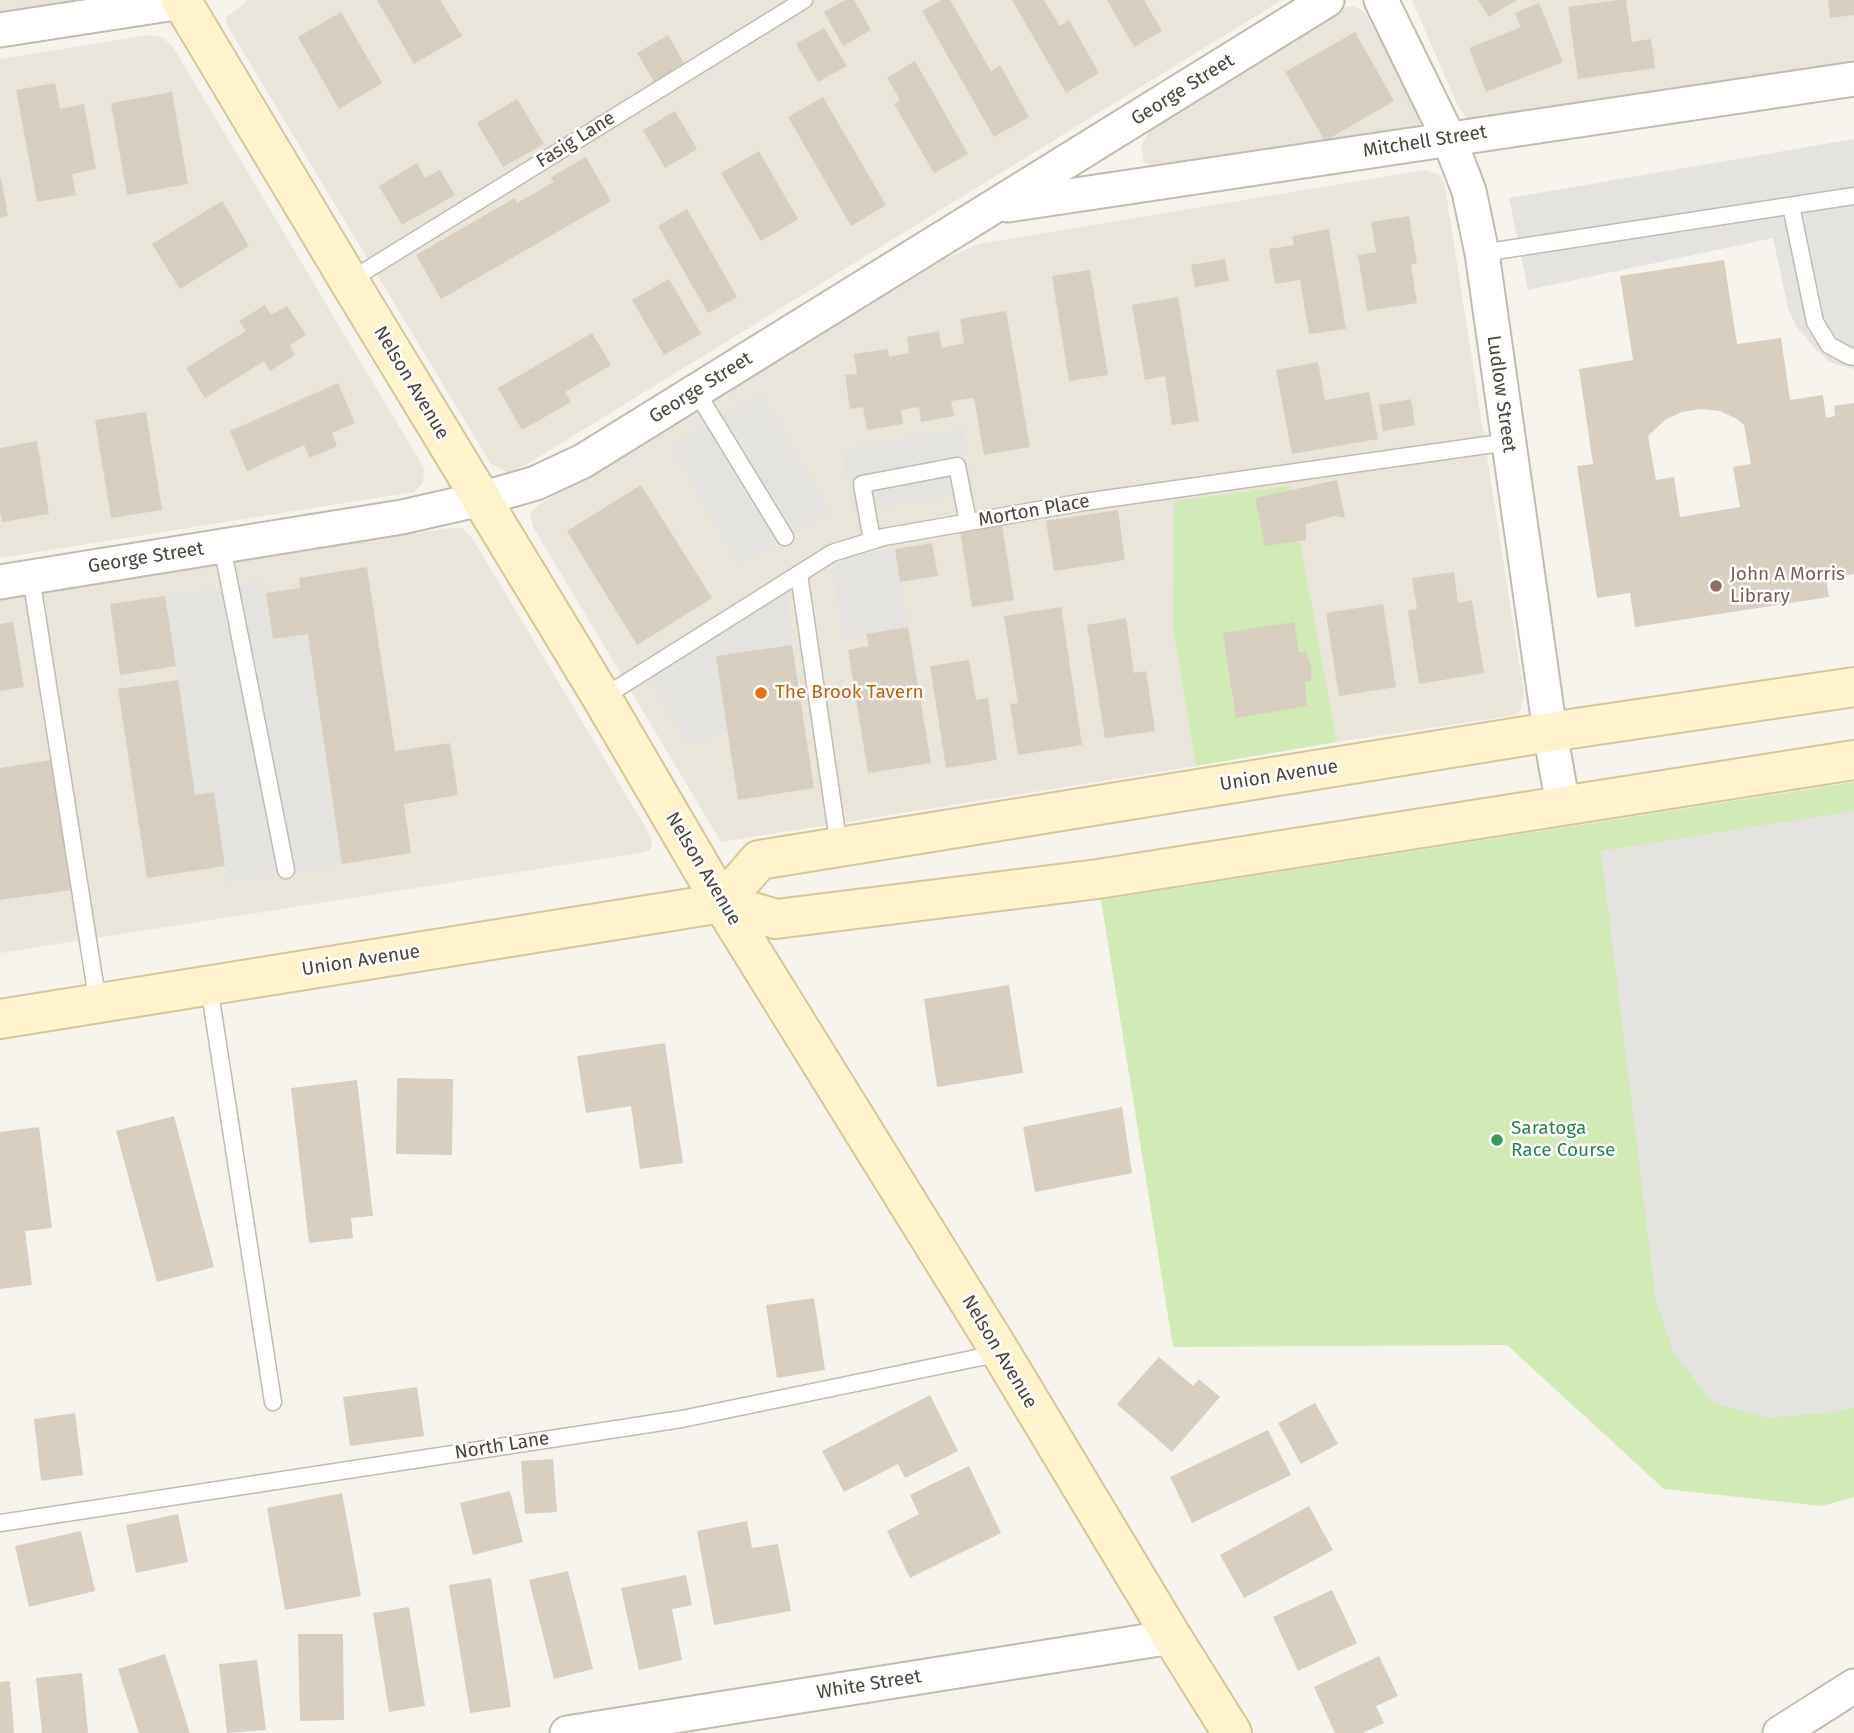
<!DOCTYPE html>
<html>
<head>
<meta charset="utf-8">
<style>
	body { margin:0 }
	canvas { display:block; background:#f6f3ec }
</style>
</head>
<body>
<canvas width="1854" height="1733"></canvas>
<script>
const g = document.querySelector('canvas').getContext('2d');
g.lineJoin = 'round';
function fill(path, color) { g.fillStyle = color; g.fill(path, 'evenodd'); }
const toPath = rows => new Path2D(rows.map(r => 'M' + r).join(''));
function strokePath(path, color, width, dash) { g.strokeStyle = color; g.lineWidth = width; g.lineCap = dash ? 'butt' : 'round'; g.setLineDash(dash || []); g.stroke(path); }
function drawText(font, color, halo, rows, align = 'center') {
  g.font = font + ' "Fira Sans",sans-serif'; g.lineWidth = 5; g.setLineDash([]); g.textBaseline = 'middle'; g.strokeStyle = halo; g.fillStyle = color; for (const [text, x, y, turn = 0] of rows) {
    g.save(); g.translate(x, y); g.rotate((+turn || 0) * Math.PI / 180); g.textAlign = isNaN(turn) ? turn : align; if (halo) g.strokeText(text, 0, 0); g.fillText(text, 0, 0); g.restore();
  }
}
const residential = toPath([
	[0,0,94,0,0,15],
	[248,0,1282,0,526,465,507,472,491,464,231,32,225,18],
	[1412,0,1854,0,1854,62,1484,120,1468,119,1458,107],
	[1354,6,1364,12,1421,108,1422,122,1416,128,1162,173,1144,162,1141,145,1151,129,1335,9],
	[148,35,162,37,173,47,424,468,423,483,414,492,0,558,0,59],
	[1424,170,1439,174,1445,186,1524,694,1521,709,1516,715,1337,742,1290,487,1173,631,1196,766,721,842,533,527,530,513,540,504,947,258,978,244],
	[448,528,462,528,472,538,647,830,652,841,650,850,640,853,0,953,0,598]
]);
const green = toPath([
	[1290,486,1337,742,1196,766,1173,631,1174,501],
	[1854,782,1854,1497,1822,1506,1664,1489,1507,1345,1173,1347,1101,900]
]);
const parking = toPath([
	[1854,139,1854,369,1829,362,1811,344,1796,326,1788,308,1773,238,1528,290,1509,198],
	[763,394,830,514,738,565,671,446],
	[963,429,974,491,853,513,842,450],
	[895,549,908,627,843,638,831,560],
	[264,581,273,639,308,634,342,864,227,882,214,792,195,795,165,596],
	[785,583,792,645,716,657,728,730,688,746,645,671],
	[1854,811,1854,1407,1836,1412,1768,1418,1713,1403,1673,1352,1656,1301,1601,851]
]);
const building = toPath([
	[377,0,440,0,462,36,414,64],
	[845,0,854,0,871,30,843,46,824,12],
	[942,0,950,0,991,71,1000,65,1029,117,994,137,922,11],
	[1012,0,1044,0,1060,26,1069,20,1099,73,1066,93],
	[1107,0,1144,0,1162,31,1134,47],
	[1478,0,1517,0,1489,17],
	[1618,0,1626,0,1632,42,1651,39,1655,68,1578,79,1568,7],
	[1828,0,1854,0,1854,15,1830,18],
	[1539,3,1563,62,1486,92,1469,48,1521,27,1515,13],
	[341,12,382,83,339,109,298,37],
	[824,28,847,66,818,82,796,44],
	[1355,32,1394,101,1325,141,1285,72],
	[668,35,685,65,655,83,637,53],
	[915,61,968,154,934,173,894,104,900,100,887,78],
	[55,83,60,109,84,104,96,169,72,174,76,195,37,202,16,90],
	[172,92,188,184,127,195,111,103],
	[823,97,886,205,851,226,788,117],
	[517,99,544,144,503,167,477,123],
	[675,111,697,149,665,168,643,130],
	[759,151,798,219,761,241,721,173],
	[586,157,611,201,441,299,416,255,515,198,517,203,554,182,551,177],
	[417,163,425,178,440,170,455,195,402,225,379,186],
	[0,178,1,178,8,216,0,218],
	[222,201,249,246,180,289,152,244],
	[687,209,737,297,708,313,658,226],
	[1409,216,1417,263,1411,265,1417,303,1367,311,1358,255,1376,252,1371,222],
	[1329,229,1346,329,1309,334,1300,280,1275,284,1269,249,1294,245,1292,236],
	[1225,259,1229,281,1195,287,1191,265],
	[1724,260,1737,344,1781,338,1790,400,1823,395,1826,418,1835,416,1834,406,1854,403,1854,574,1826,578,1829,597,1635,627,1630,593,1597,598,1577,466,1593,464,1579,369,1633,360,1620,276],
	[1701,409,1720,411,1737,419,1744,425,1751,464,1733,467,1740,507,1680,517,1674,477,1656,480,1648,436,1665,420,1682,412],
	[1090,270,1108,375,1069,381,1052,276],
	[669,279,701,334,664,355,632,300],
	[1178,297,1199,421,1172,425,1165,376,1145,380,1132,305],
	[265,305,271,315,287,306,306,335,290,345,295,355,270,371,264,361,205,398,186,368,246,331,239,321],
	[1006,311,1030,447,984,455,974,398,951,401,954,416,921,422,919,407,901,410,903,424,867,430,863,407,850,409,845,375,857,374,854,354,888,349,889,357,909,353,907,337,939,331,942,348,964,343,960,319],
	[592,333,611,365,565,392,571,402,522,430,498,388],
	[1318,362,1325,400,1369,392,1378,439,1292,454,1276,370],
	[338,383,355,423,332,433,337,446,310,458,304,445,247,471,230,431],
	[1411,399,1415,425,1383,431,1379,405],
	[146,412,162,510,111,518,95,420],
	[37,441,49,514,2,522,0,511,0,448],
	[1337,480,1345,518,1335,516,1306,524,1306,540,1265,546,1255,498],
	[641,485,712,598,637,645,567,531],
	[1118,510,1125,560,1054,571,1046,521],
	[1002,525,1014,600,972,607,960,531],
	[932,543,938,576,900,582,895,549],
	[367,567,395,751,450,743,458,795,404,804,411,853,342,864,308,634,273,639,266,593,300,588,299,578],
	[1454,572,1458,603,1472,600,1484,673,1419,684,1408,611,1417,609,1412,578],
	[165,596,176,666,120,675,110,604],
	[1383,604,1396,687,1339,696,1326,613],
	[1061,607,1082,745,1018,755,1010,704,1018,703,1004,616],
	[1126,618,1134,673,1146,671,1155,731,1105,738,1087,625],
	[13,622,24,687,0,691,0,624],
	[1294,622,1299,652,1306,652,1311,665,1311,681,1305,682,1307,706,1236,718,1223,633],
	[908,627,931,763,868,773,848,650,869,646,866,634],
	[792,645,814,788,738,800,716,656],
	[969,660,976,700,988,698,997,760,946,768,930,666],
	[178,680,195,795,214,792,225,866,147,878,118,689],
	[51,760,61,824,77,822,82,853,66,855,71,890,0,900,0,768],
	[1009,985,1023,1073,937,1087,924,999],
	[665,1043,683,1163,640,1169,631,1106,586,1113,577,1056],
	[397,1078,453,1079,452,1155,396,1154],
	[357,1080,373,1216,351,1218,353,1238,309,1243,291,1088],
	[1122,1107,1132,1173,1035,1192,1023,1127],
	[174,1116,214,1267,157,1282,116,1131],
	[39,1127,52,1228,25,1231,32,1285,0,1289,0,1132],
	[814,1298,825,1370,777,1378,766,1305],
	[1159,1357,1193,1386,1199,1379,1220,1397,1172,1452,1117,1404],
	[417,1387,424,1436,350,1446,343,1397],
	[930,1395,958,1451,905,1478,898,1464,844,1492,822,1451],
	[1315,1403,1338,1444,1301,1464,1278,1423],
	[75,1413,83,1475,41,1481,34,1419],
	[1268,1430,1291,1475,1192,1523,1170,1477],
	[553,1459,557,1512,525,1514,521,1461],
	[969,1466,1001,1533,910,1578,887,1531,919,1514,910,1495],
	[510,1491,523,1542,473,1555,460,1503],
	[342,1493,361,1596,285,1610,267,1508],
	[1309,1506,1333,1550,1244,1598,1220,1555],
	[178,1514,188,1562,136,1573,126,1525],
	[747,1521,752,1548,778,1544,791,1611,714,1625,697,1531],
	[81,1531,95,1591,29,1607,15,1546],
	[568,1571,593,1669,554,1679,529,1580],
	[686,1575,692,1605,672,1609,682,1660,639,1670,621,1588],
	[491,1578,511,1707,470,1713,449,1585],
	[1332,1590,1357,1643,1298,1671,1273,1617],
	[409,1607,425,1706,389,1712,373,1613],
	[298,1634,343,1634,344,1720,300,1721],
	[165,1654,190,1733,139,1733,118,1669],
	[1379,1656,1398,1696,1376,1706,1384,1723,1363,1733,1335,1733,1314,1687],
	[257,1660,266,1730,227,1733,219,1664],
	[82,1673,88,1733,42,1733,36,1678],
	[10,1681,14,1733,0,1733,0,1682]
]);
const lane = toPath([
	[1791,206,1815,322,1829,345,1849,356,1854,357],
	[1482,253,1854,196],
	[349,281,804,0],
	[696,391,785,537],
	[872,540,862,484,957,466,968,522],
	[222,546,286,870],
	[799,574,839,847],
	[31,577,98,1004],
	[602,698,832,553,884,537,1084,502,1508,442],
	[209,986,273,1402],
	[0,1523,682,1419,1001,1353]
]);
const street = toPath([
	[1381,0,1449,139,1469,191,1482,253,1550,732,1563,806],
	[0,30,182,2,186,0],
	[1008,205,1854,79],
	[0,582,402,517,481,499,536,483,583,461,1327,0],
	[567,1733,1172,1637],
	[1780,1733,1854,1686]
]);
const secondary = toPath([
	[181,0,349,281,602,698,722,903,1001,1353,1172,1637,1232,1733],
	[722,903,759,860,1550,732,1854,687],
	[0,1019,722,903,776,919,1098,879,1854,760]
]);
const markers = [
	[1716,586,7,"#8d6e63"],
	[761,693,7,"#e8710a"],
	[1497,1140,7,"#2e9e5b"]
];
const streetNames = [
	["George Street",1183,90,-32],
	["Fasig Lane",576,140,-32],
	["Mitchell Street",1425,142,-9],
	["Nelson Avenue",411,383,59],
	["George Street",701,388,-32],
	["Ludlow Street",1501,394,82],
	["Morton Place",1034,511,-10],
	["George Street",146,558,-9],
	["Union Avenue",1279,776,-9],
	["Nelson Avenue",703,869,59],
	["Union Avenue",361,961,-9],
	["Nelson Avenue",999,1352,59],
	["North Lane",502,1446,-9],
	["White Street",869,1685,-9]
];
const educationNames = [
	["John A Morris",1730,575],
	["Library",1730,597]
];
const foodNames = [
	["The Brook Tavern",775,693]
];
const leisureNames = [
	["Saratoga",1511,1129],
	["Race Course",1511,1151]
];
fill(residential, '#eae5da');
fill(green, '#d2eab5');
fill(parking, '#e5e3e0');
fill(building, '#d8cfc1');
strokePath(lane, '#c2bbae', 19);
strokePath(street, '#c2bbae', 37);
strokePath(secondary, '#d6c79b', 42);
strokePath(lane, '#fff', 16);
strokePath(street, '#fff', 33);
strokePath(secondary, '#fff3cd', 38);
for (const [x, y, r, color] of markers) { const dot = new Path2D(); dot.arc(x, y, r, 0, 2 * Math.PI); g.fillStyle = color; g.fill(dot); strokePath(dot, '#fff', 2.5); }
drawText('19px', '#4b4439', '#fff', streetNames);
drawText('19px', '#785e54', '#fff', educationNames, 'left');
drawText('19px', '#c56008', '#fff', foodNames, 'left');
drawText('19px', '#27864d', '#fff', leisureNames, 'left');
</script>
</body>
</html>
